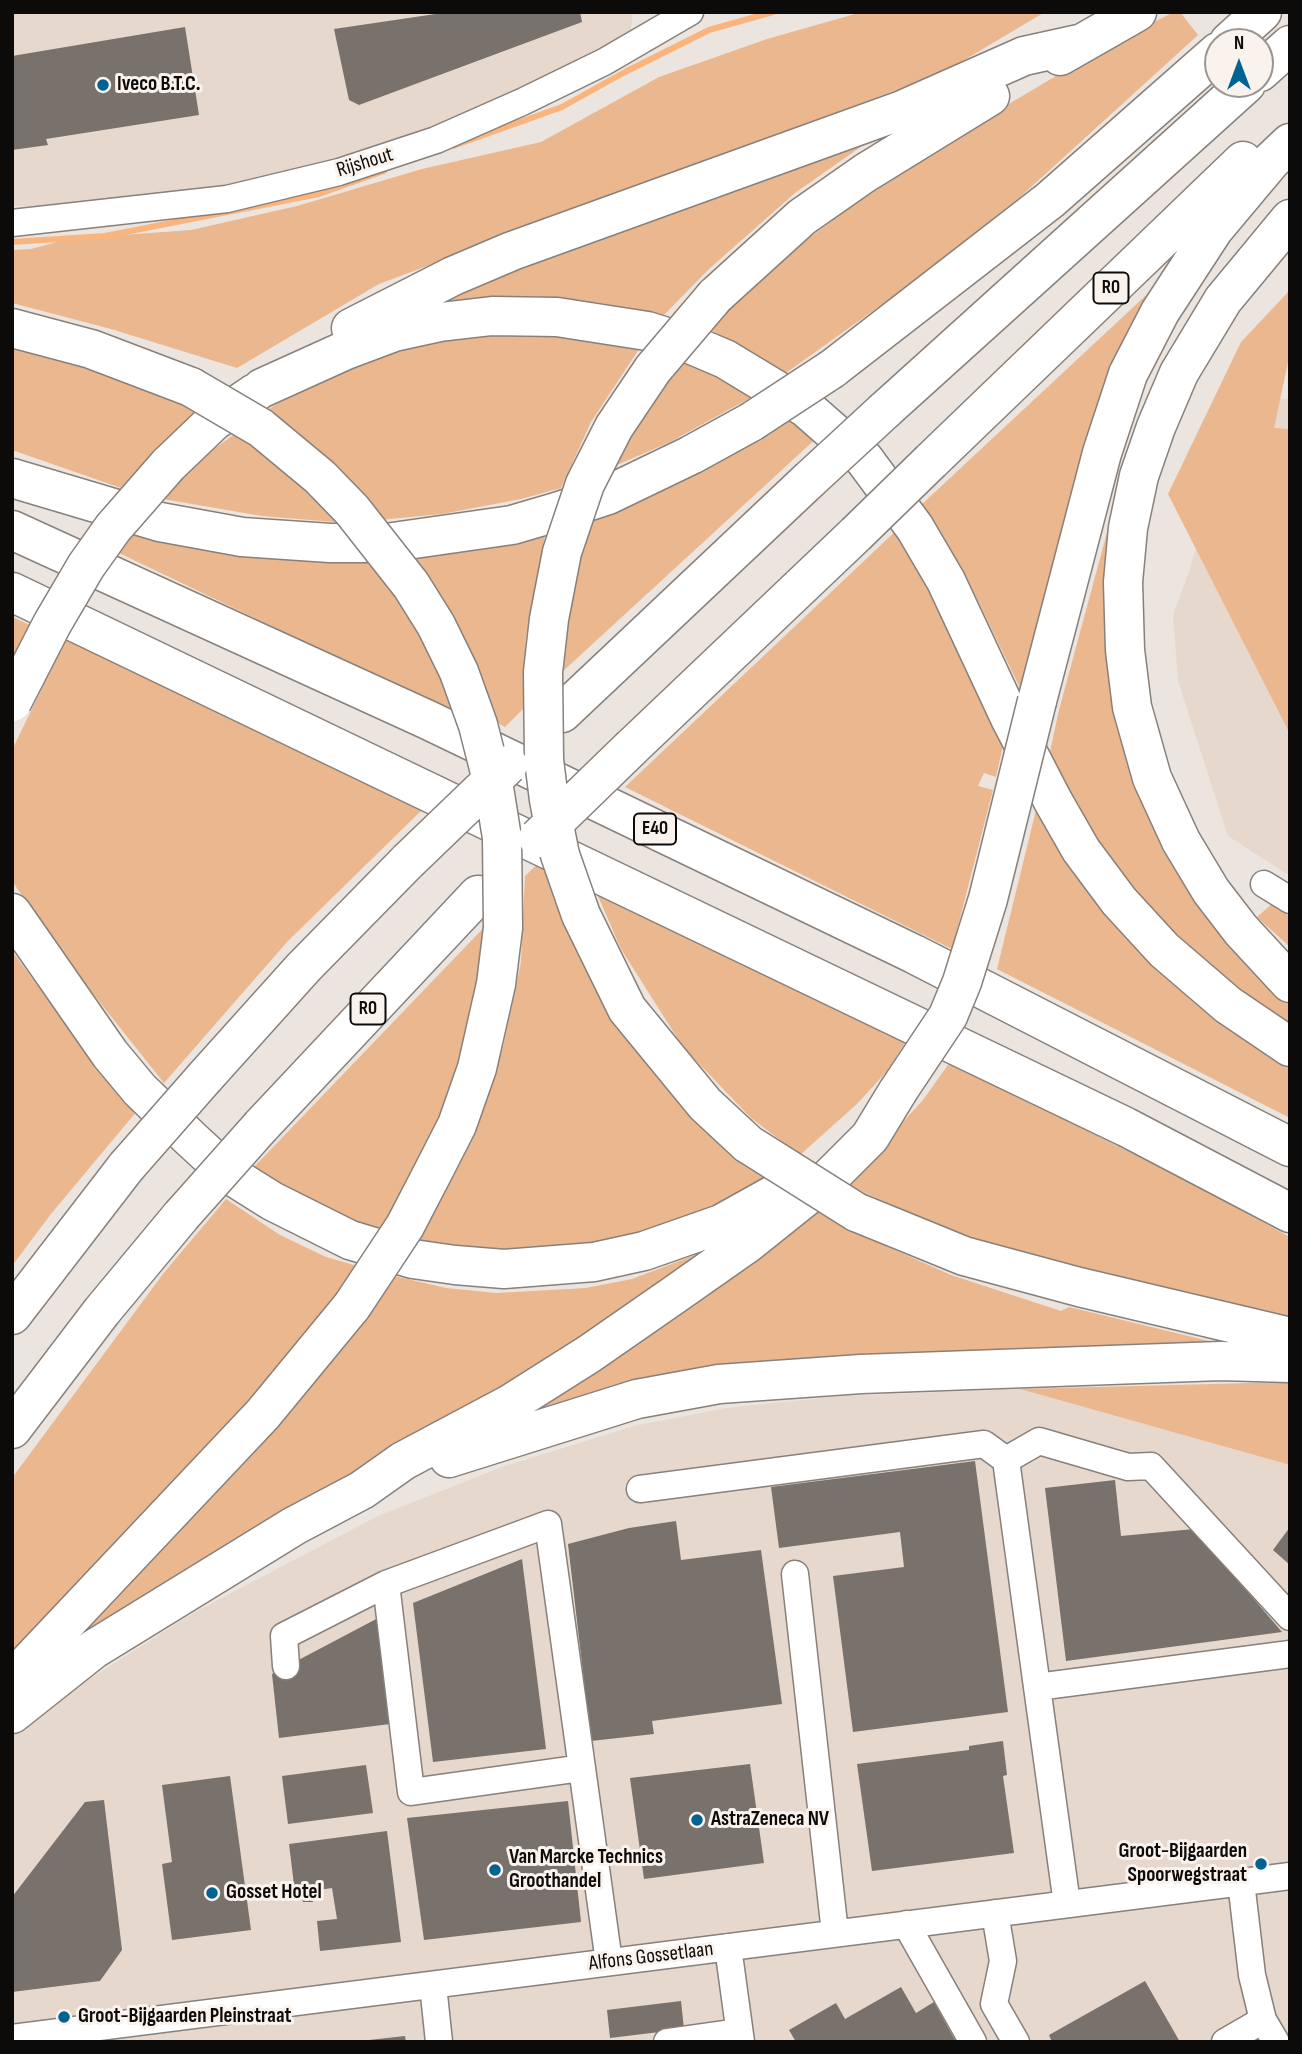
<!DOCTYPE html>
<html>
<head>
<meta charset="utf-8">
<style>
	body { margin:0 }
	#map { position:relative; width:1302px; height:2054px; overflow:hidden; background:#ece5df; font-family:"Sofia Sans Condensed",sans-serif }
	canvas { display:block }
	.frame { position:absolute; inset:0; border:14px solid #0d0b09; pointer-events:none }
	.north { position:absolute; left:1204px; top:28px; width:70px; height:70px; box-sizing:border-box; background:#faf2ec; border:2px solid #9b9691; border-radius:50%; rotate:0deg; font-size:19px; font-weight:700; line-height:28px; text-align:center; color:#0d0b09 }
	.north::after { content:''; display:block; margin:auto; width:24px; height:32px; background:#006392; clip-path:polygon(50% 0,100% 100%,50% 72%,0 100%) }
</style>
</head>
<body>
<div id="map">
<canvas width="1302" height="2054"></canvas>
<div class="frame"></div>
<div class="north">N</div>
</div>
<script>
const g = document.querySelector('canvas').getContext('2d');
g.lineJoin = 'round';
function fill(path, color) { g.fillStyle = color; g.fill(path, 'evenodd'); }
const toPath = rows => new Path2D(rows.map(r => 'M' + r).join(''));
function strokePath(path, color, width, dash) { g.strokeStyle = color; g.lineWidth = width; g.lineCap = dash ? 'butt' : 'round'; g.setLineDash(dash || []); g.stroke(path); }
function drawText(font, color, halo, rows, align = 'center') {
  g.font = font + ' "Sofia Sans Condensed",sans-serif'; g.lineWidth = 6; g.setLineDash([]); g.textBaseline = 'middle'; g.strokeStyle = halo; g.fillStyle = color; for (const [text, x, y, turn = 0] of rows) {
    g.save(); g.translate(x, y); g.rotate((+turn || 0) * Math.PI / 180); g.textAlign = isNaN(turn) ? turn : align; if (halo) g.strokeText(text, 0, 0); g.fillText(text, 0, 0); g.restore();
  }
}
const built = toPath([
	[12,12,633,12,630,36,457,119,308,169,115,209,12,206],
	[1253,397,1290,399,1290,876,1228,836,1178,681,1173,615,1189,572,1213,487],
	[1020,1389,1290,1465,1290,2042,12,2042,12,1733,34,1714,195,1612,378,1516,502,1467,634,1426,726,1408,843,1396]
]);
const green = toPath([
	[862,12,1045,12,944,72,379,284,237,368,111,329,12,303,12,250,31,249,68,239,191,230,297,206,422,169,541,142,659,77,767,39],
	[1174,12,1180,12,1198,35,1019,198,902,290,786,373,706,327,808,239,931,145,975,124,1110,44],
	[872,139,795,193,709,269,664,315,601,303,532,296,487,298,431,306,455,285],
	[1157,285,1108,377,1077,470,1020,688,965,574,920,506],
	[1290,290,1290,353,1274,428,1290,429,1290,734,1168,494,1241,342],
	[474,327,645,340,591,422,561,488,521,499,442,514,347,523,262,516,163,499,193,464,293,392,409,340],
	[12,339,203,404,121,488,12,450],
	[681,354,761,392,670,442,610,468],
	[795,414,821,434,561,673,572,575,590,518],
	[1125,466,1111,655,1255,969,1290,1003,1290,1029,1232,986,1173,932,1128,881,1101,849,1049,756,1059,710],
	[901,526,1006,732,996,777,984,773,978,786,993,790,952,949,625,787],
	[134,532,545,535,526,637,523,709,505,727,458,701,465,719,117,552],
	[12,617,30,625,12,660],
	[66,639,428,804,287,942,164,1083,78,975,12,881,12,750],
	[1038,802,1290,1060,1290,1118,997,969],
	[545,857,567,920,769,1179,687,1218,629,1237,575,1248,515,1252,417,1240,483,1108,504,1043,521,962,525,876],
	[595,889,905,1043,887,1071,858,1103,800,1155,751,1118,683,1047,621,949],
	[1272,904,1290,917,1290,947,1257,917],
	[495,916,462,1084,384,1234,315,1205,254,1167],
	[12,951,87,1053,137,1111,51,1214,12,1266],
	[950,1062,1189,1182,1290,1237,1290,1319,966,1239,846,1184,923,1100],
	[226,1199,280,1235,326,1257,361,1267,271,1383,12,1662,12,1478,163,1274],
	[812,1207,861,1235,951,1275,1061,1311,1069,1307,1221,1344,494,1428],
	[727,1243,632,1313,86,1634,83,1629,353,1336,394,1276,446,1288,496,1293,586,1288,632,1279],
	[1290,1382,1290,1465,1020,1389]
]);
const stream = toPath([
	[453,146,562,107,625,72,709,30,773,12],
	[12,242,105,236,319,194,384,171]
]);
const building = toPath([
	[449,12,580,12,582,22,359,105,349,100,334,29],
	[185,27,199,115,46,139,48,145,12,150,12,56],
	[975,1461,1008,1712,853,1732,833,1576,904,1567,900,1532,779,1548,771,1487],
	[1115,1480,1121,1536,1194,1529,1282,1632,1066,1661,1045,1488],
	[676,1521,681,1560,761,1550,782,1704,652,1721,654,1734,591,1741,568,1544,629,1528],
	[1290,1527,1290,1565,1273,1550],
	[522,1559,546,1749,433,1762,413,1603],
	[380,1617,390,1724,279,1738,272,1674],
	[1003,1741,1007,1775,1003,1776,1014,1853,872,1871,857,1764,969,1750,969,1746],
	[750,1764,764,1863,644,1879,630,1778],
	[366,1765,373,1813,288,1824,282,1776],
	[230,1776,251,1930,172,1940,162,1864,172,1862,162,1785],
	[104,1800,122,1950,100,1981,12,1992,12,1897,85,1802],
	[568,1801,581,1922,424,1940,407,1818],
	[387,1831,401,1942,320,1951,317,1921,337,1919,332,1888,312,1891,313,1902,303,1902,301,1892,295,1893,289,1844],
	[1145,1981,1180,2042,1052,2042,1049,2035],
	[901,1987,916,2013,934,2002,956,2042,796,2042,789,2030,836,2003,845,2019],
	[681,2001,684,2029,610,2038,607,2010],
	[405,2036,406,2042,369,2042,369,2040]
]);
const minor = toPath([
	[12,223,227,199,339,172,436,140,522,102,604,62,690,12],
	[1264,884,1290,900],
	[1006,1460,1039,1441,1128,1467,1151,1466,1290,1617],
	[640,1489,984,1444,1006,1460,1037,1687],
	[795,1574,835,1933],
	[286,1666,284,1636,386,1584],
	[582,1768,411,1792,386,1584,548,1524,609,1962],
	[1241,1882,1252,1975,1263,2020,1276,2042],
	[1067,1904,1037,1687,1290,1654],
	[995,1913,1003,1961,994,2004,1016,2042],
	[906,1924,973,2042],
	[728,1947,741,2042],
	[433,1985,439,2042],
	[12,2038,1290,1876],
	[667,2042,738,2032],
	[1225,2042,1263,2020]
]);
const highway = toPath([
	[1229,42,1262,12],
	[1060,56,1137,12],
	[1260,72,1290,45],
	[1290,219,1223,300,1179,373,1156,427,1139,476,1128,528,1123,582,1125,650,1132,707,1152,778,1181,841,1211,891,1241,930,1290,983],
	[715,296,802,217,865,173,990,96],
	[12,328,91,349,191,387],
	[351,328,453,276,512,251,902,110,1024,56,1083,43],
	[832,369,1050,200,1218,52],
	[262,388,346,350,394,332,440,322,492,316,557,317,647,331,692,345,725,359,806,408,864,459,915,528,946,581,1010,718,1053,801,1081,850,1119,901,1164,950,1228,1005,1290,1047],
	[885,410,1246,84],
	[931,461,1243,161],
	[168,465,214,421,255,393],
	[12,478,160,522,242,537,330,543,386,543,512,525,553,513,608,495,691,455,751,422],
	[12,530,428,720,914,954,1290,1147],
	[12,592,1126,1127,1290,1213],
	[1037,701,1102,453,1128,374,1160,312,1214,229,1271,161,1290,143],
	[562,713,808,481],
	[632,747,856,534],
	[12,913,110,1054,140,1090,192,1140,229,1174,272,1201,350,1240,413,1259,455,1265,504,1269,594,1262,644,1251,721,1224,791,1185],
	[205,1077,303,968,408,861],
	[261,1126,478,895],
	[856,1212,964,1256,1079,1287,1290,1337],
	[12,1315,126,1167],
	[12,1429,102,1311,181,1216],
	[449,1458,637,1399,719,1384,861,1374,1221,1361,1290,1363],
	[12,1680,263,1414,352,1306],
	[12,1714,94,1649,294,1526,362,1490,403,1461,510,1404,589,1354,674,1295,748,1243,828,1179,870,1137,898,1091]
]);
const highwayBridge = toPath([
	[715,296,653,369,614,427,585,484,562,552,549,619,543,672,544,760,549,800,560,855,581,915,627,1009,705,1104,748,1144,856,1212],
	[191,387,261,428,320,477,352,510,411,585,436,625,459,672,478,725,494,788,502,838,503,928,496,984,477,1068,457,1125,434,1170,405,1226,352,1306],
	[751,422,832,369],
	[808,481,885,410],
	[856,534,931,461],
	[12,702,52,624,86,566,113,528,168,465],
	[538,838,632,747],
	[408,861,508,765],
	[898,1091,948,1016,962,982,988,899,1037,701],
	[126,1167,205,1077],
	[181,1216,261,1126]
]);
const markers = [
	[103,85,7,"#006392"],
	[697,1820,7,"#006392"],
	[1261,1864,7,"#006392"],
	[495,1870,7,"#006392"],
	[212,1893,7,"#006392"],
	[64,2017,7,"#006392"]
];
const shields = [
	[1111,288,35],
	[655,829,42],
	[368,1009,35]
];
const shieldNames = [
	["R0",1111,288],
	["E40",655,829],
	["R0",368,1009]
];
const poiNames = [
	["Iveco B.T.C.",117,85],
	["AstraZeneca NV",711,1820],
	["Groot-Bijgaarden",1247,1852,"right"],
	["Spoorwegstraat",1247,1876,"right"],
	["Van Marcke Technics",509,1858],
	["Groothandel",509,1882],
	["Gosset Hotel",226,1893],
	["Groot-Bijgaarden Pleinstraat",78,2017]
];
const streetNames = [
	["Rijshout",365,163,-17],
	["Alfons Gossetlaan",651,1957,-7]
];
fill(built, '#e6d8cd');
fill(green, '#eab78f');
strokePath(stream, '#fab57e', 6);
fill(building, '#78716c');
strokePath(minor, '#87807b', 29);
strokePath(highway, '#87807b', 41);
strokePath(minor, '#fff', 26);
strokePath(highway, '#fff', 38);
strokePath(highwayBridge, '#87807b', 41, []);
strokePath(highwayBridge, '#fff', 38);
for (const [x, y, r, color] of markers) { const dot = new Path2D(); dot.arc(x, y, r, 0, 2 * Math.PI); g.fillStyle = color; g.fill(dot); strokePath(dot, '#faf2ec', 2.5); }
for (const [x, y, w] of shields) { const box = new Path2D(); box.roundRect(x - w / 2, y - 15.5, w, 31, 5); g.fillStyle = '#faf2ec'; g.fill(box); strokePath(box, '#0d0b09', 2); }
drawText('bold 19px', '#0d0b09', null, shieldNames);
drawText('bold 21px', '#0d0b09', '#faf2ec', poiNames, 'left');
drawText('21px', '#0d0b09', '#faf2ec', streetNames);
</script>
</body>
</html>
